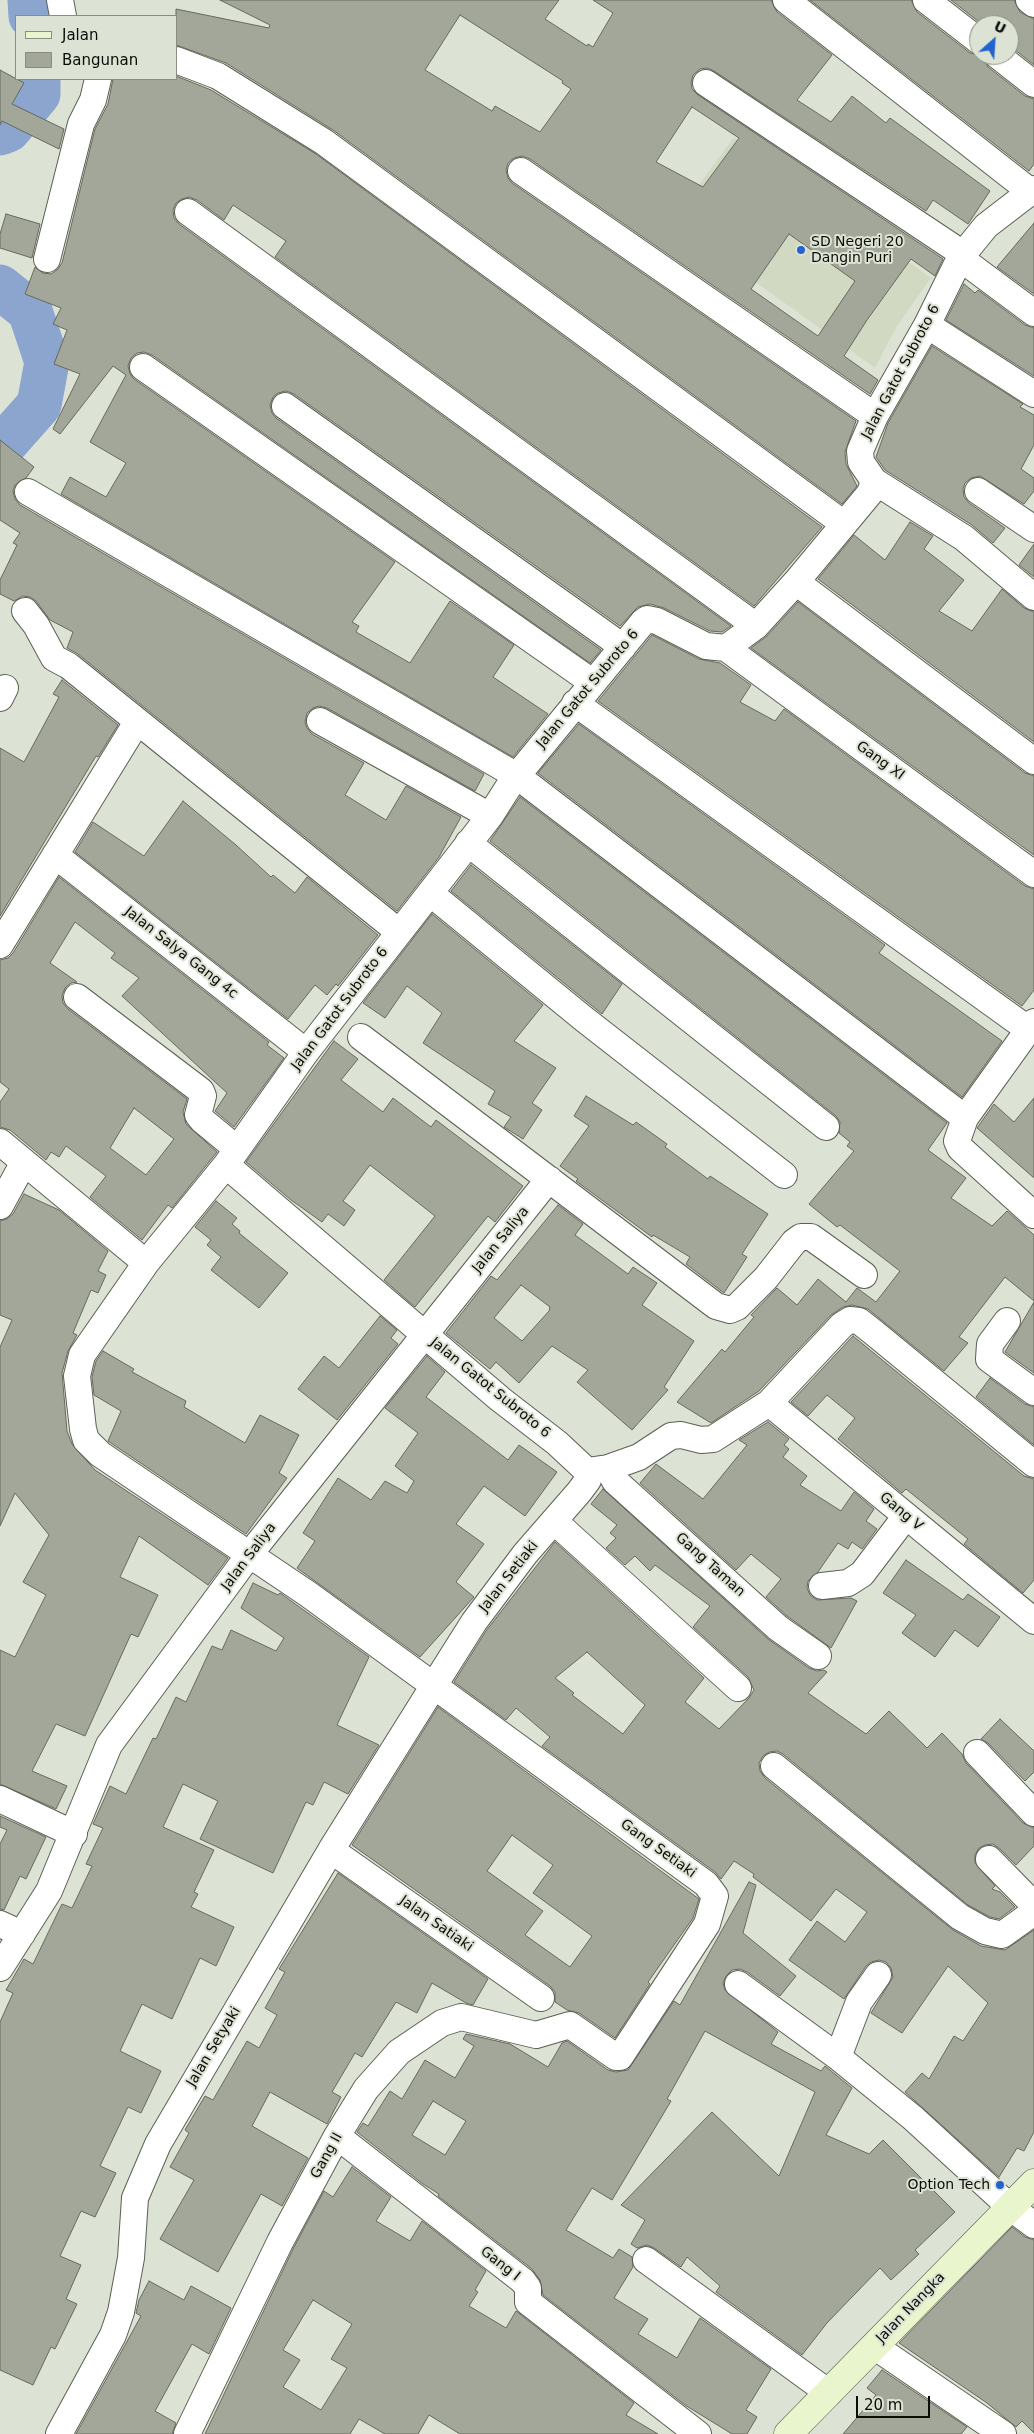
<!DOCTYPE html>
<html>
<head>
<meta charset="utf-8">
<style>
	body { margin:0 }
	#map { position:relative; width:1034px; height:2434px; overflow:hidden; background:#dde3d4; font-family:"DejaVu Sans",sans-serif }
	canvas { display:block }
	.legend { position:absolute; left:15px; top:15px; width:162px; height:65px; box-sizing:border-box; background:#dde3d4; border:1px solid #898d82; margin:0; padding:6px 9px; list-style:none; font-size:15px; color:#0a0c07 }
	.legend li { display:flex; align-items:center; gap:10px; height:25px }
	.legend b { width:25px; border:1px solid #898d82 }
	.north { position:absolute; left:969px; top:15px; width:50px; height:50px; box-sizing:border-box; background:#dde3d4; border:1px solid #898d82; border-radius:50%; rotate:26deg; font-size:14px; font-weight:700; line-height:20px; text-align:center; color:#0a0c07 }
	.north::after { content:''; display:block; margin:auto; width:18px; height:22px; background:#2463cf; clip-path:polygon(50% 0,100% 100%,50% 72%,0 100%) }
	.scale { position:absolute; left:856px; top:2396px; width:74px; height:22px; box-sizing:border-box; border:2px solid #0a0c07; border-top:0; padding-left:6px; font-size:15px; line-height:18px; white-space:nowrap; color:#0a0c07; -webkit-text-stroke:4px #dde3d4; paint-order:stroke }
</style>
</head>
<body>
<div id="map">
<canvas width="1034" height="2434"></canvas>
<ul class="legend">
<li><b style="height:6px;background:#e9f5cc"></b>Jalan</li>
<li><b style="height:14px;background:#a2a799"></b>Bangunan</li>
</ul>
<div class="north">U</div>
<div class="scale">20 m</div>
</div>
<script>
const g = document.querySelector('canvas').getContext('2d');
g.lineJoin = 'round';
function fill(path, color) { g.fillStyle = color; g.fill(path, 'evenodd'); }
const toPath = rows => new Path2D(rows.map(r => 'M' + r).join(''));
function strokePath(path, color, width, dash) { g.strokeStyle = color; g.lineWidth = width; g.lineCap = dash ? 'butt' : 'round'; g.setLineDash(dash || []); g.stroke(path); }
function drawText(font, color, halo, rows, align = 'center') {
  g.font = font + ' "DejaVu Sans",sans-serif'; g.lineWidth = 4; g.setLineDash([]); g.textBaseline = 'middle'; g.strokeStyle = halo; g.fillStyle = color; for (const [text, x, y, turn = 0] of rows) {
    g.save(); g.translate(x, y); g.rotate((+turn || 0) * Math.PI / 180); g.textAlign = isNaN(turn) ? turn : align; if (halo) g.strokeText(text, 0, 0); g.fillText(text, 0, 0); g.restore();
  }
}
const built = toPath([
	[734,137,931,278,897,326,875,368,672,222]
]);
const river = toPath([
	[30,0,31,16],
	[0,133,8,130,38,94,38,79],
	[0,287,30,311,47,362,39,405,0,449]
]);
const building = toPath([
	[220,0,559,0,545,19,587,46,588,44,593,47,613,13,593,0,771,0,777,12,832,55,797,100,831,122,852,96,886,123,890,118,990,191,968,224,933,200,926,211,714,71,707,68,700,69,693,75,691,83,692,89,698,95,943,259,935,276,911,259,867,320,844,356,878,380,870,394,530,159,522,156,514,158,508,163,506,170,508,178,512,183,856,421,845,452,846,464,857,486,842,504,333,130,226,63,176,45,176,9,269,28,270,25,220,0],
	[460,15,563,81,562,83,571,89,540,132,495,106,492,111,425,70,460,15],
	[692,107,739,138,703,187,656,162,692,107],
	[789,234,855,281,818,336,751,289,789,234],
	[810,0,911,0,917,12,970,53,982,55,988,67,1025,96,1034,99,1034,164,1029,171,810,0],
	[951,0,1014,0,1020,12,1034,19,1034,65,1009,45,1009,25,983,25,951,0],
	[0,70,24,83,12,104,64,129,59,149,2,121,0,125,0,70],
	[176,76,211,90,316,154,822,527,754,606,275,257,286,241,233,205,224,220,197,200,189,197,182,199,176,203,173,210,174,218,179,224,731,626,722,632,710,631,664,608,650,604,638,607,620,626,294,394,286,391,278,393,273,397,270,405,272,413,276,418,601,650,590,663,152,355,144,352,137,353,131,358,128,366,130,374,134,379,395,562,352,622,359,626,356,632,410,663,450,601,514,645,493,677,548,714,513,757,61,494,70,477,106,497,126,463,90,442,126,375,113,366,60,434,53,429,80,374,54,364,67,330,53,324,61,308,25,294,35,267,43,273,51,274,57,270,62,263,95,129,108,104,113,79,176,79,176,76],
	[6,214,40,224,32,258,0,248,0,234,6,214],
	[1034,223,1034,294,997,267,1034,223],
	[964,284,975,293,978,290,1025,325,1034,328,1034,376,946,320,964,284],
	[932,346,1023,404,1020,407,1034,415,1034,445,1021,469,1034,478,1034,491,1024,504,980,476,971,478,965,483,963,489,964,497,969,503,1005,528,993,543,972,525,885,470,876,457,888,423,932,346],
	[0,440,34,467,26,478,15,485,13,491,15,499,20,505,484,774,475,791,327,708,319,706,313,708,307,713,305,722,307,728,312,734,364,763,345,795,386,820,406,786,461,817,439,857,397,911,78,654,67,648,73,632,50,620,36,601,30,597,23,596,14,601,0,594,0,580,17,545,13,543,20,533,0,520,0,440],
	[910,522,933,536,924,549,964,580,939,611,972,631,1002,589,1024,608,1034,612,1034,742,818,579,854,535,885,560,910,522],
	[1034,544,1034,577,1019,565,1034,544],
	[798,602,1025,773,1034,776,1034,855,751,648,767,636,798,602],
	[652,635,699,659,720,663,751,685,740,702,775,721,784,709,1025,886,1034,889,1034,990,1022,1006,598,701,652,635],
	[62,680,118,725,98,757,96,756,0,916,0,748,24,762,59,697,53,694,62,680],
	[579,724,885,945,879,953,1002,1041,962,1097,538,773,579,724],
	[520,797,947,1123,928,1150,966,1178,951,1198,992,1226,1007,1211,1034,1235,1034,1301,1005,1277,959,1337,968,1343,944,1371,868,1309,852,1305,843,1307,831,1315,759,1391,711,1423,677,1402,722,1349,725,1352,754,1317,751,1315,777,1288,797,1305,818,1279,846,1302,857,1288,876,1302,900,1271,840,1225,837,1227,809,1204,854,1151,847,1146,850,1142,839,1133,840,1122,836,1116,490,841,520,797],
	[183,801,236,845,271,877,273,875,295,893,307,877,378,935,338,986,336,984,327,995,315,985,288,1019,75,852,93,822,144,856,183,801],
	[471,865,622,984,602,1014,451,891,471,865],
	[59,877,269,1042,267,1045,284,1058,234,1127,215,1111,227,1093,122,996,139,978,111,958,115,953,75,922,50,963,77,982,71,983,65,988,62,996,63,1003,68,1009,187,1099,183,1112,186,1124,217,1152,172,1208,168,1205,142,1240,90,1197,106,1176,66,1146,59,1157,51,1152,46,1160,10,1130,0,1127,0,1102,9,1089,0,1082,0,960,8,958,13,953,59,877],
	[134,1108,174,1139,146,1175,110,1148,134,1108],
	[432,914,543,1005,514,1041,556,1068,532,1103,542,1110,523,1139,504,1127,511,1117,488,1104,495,1091,423,1043,442,1013,407,986,385,1018,363,1003,432,914],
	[334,1041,358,1059,341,1080,383,1112,393,1098,431,1127,436,1120,523,1186,495,1222,488,1216,415,1307,384,1280,435,1216,370,1165,343,1201,355,1210,344,1226,328,1214,322,1222,291,1200,246,1162,334,1041],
	[586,1096,633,1125,636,1122,667,1144,665,1147,708,1179,710,1176,768,1214,742,1254,747,1257,724,1293,686,1264,690,1257,653,1235,652,1237,576,1181,578,1179,560,1166,589,1126,574,1116,586,1096],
	[1034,1098,1034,1178,977,1128,994,1104,1014,1122,1034,1098],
	[24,1194,59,1210,108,1251,98,1271,106,1275,98,1293,91,1290,73,1333,77,1335,68,1351,62,1373,67,1431,72,1444,95,1470,228,1558,208,1585,139,1536,120,1577,158,1595,138,1637,131,1634,85,1736,56,1724,32,1771,67,1786,56,1809,0,1784,0,1650,15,1657,46,1595,23,1582,49,1535,15,1493,0,1526,0,1347,12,1320,0,1315,0,1221,7,1219,13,1214,24,1194],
	[216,1201,237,1218,232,1224,240,1231,239,1233,288,1273,259,1308,211,1270,221,1257,207,1245,211,1240,195,1227,216,1201],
	[558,1205,583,1224,575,1235,628,1274,633,1267,657,1283,642,1305,694,1341,664,1387,668,1390,632,1430,577,1382,588,1370,552,1346,519,1383,496,1362,490,1369,446,1333,491,1276,497,1280,558,1205],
	[521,1285,550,1307,549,1311,522,1341,494,1318,521,1285],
	[1034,1302,1034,1373,1005,1352,1034,1302],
	[380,1316,397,1330,391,1338,398,1344,337,1420,298,1389,324,1356,339,1368,380,1316],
	[853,1336,1024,1476,1034,1479,1034,1580,1023,1593,964,1544,968,1539,906,1489,902,1493,838,1439,855,1418,827,1395,808,1416,791,1402,853,1336],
	[103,1351,134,1369,132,1372,186,1401,184,1407,245,1443,260,1415,299,1435,279,1473,287,1478,246,1534,108,1441,121,1411,94,1395,92,1377,96,1361,103,1351],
	[427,1356,445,1372,426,1397,508,1460,519,1445,557,1472,525,1516,484,1486,456,1524,484,1544,456,1582,474,1597,420,1657,297,1568,315,1541,303,1533,338,1478,371,1500,385,1481,407,1493,414,1481,395,1466,418,1433,385,1408,427,1356],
	[990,1378,1025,1404,1034,1407,1034,1445,976,1397,990,1378],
	[768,1422,789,1439,784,1445,789,1449,783,1457,807,1476,800,1485,841,1511,854,1492,874,1509,866,1521,877,1529,862,1549,852,1542,848,1549,838,1543,818,1572,808,1581,807,1588,810,1595,817,1600,851,1598,857,1601,831,1648,787,1616,766,1597,781,1579,751,1554,736,1570,640,1483,656,1464,703,1499,747,1445,739,1440,768,1422],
	[603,1489,768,1639,809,1668,817,1671,824,1670,827,1672,808,1693,866,1734,889,1711,927,1748,942,1733,962,1754,966,1763,1023,1823,1034,1828,1034,1846,1016,1865,1000,1849,993,1844,985,1845,979,1848,975,1855,975,1863,995,1886,992,1889,1000,1892,1015,1907,999,1919,990,1917,968,1905,783,1754,777,1751,769,1752,763,1756,759,1763,760,1771,765,1778,953,1930,981,1946,1005,1950,1034,1930,1034,2132,1024,2151,1017,2148,999,2177,905,2092,922,2073,929,2079,954,2036,963,2041,988,2003,948,1966,902,2033,871,2013,893,1977,891,1968,886,1962,879,1960,871,1962,866,1966,844,1999,789,1960,817,1921,845,1942,867,1912,836,1889,811,1921,753,1877,754,1874,734,1861,721,1879,715,1872,542,1746,550,1737,516,1708,506,1720,454,1682,486,1631,555,1542,704,1678,685,1702,719,1729,749,1698,754,1690,748,1677,693,1627,710,1606,655,1565,650,1571,635,1556,625,1565,606,1548,616,1538,610,1533,617,1525,591,1504,603,1489],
	[587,1652,645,1705,623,1734,572,1695,574,1693,555,1678,587,1652],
	[906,1560,963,1600,968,1594,1000,1617,978,1647,955,1630,935,1657,902,1633,916,1615,883,1593,906,1560],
	[253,1583,278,1595,280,1593,369,1657,337,1725,379,1745,348,1794,324,1782,313,1805,306,1802,273,1873,200,1839,218,1801,183,1784,163,1827,214,1850,194,1892,198,1894,191,1907,234,1927,216,1966,200,1958,172,2019,142,2004,120,2051,161,2071,141,2113,128,2107,100,2166,116,2173,95,2217,81,2211,60,2256,81,2265,66,2299,77,2304,55,2349,51,2347,33,2385,0,2370,0,2022,13,1993,6,1990,24,1959,33,1964,62,1904,72,1908,92,1866,86,1864,103,1828,93,1824,110,1786,126,1794,153,1738,156,1739,176,1697,186,1702,212,1646,222,1650,231,1630,276,1651,284,1638,241,1608,253,1583],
	[438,1707,699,1899,693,1918,648,1982,650,1984,615,2038,579,2013,567,2010,555,2002,555,1992,550,1986,352,1845,438,1707],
	[512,1835,553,1865,533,1893,592,1936,570,1967,525,1935,543,1911,487,1871,512,1835],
	[1000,1719,1034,1751,1034,1772,1025,1781,988,1743,981,1739,1000,1719],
	[0,1816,46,1837,26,1879,20,1876,4,1910,0,1909,0,1844,7,1830,0,1827,0,1816],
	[338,1873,488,1979,473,2005,466,2003,432,1983,417,2013,396,2002,362,2057,355,2053,332,2092,341,2097,327,2124,270,2092,252,2126,308,2158,282,2206,261,2194,218,2272,160,2239,194,2180,170,2167,189,2133,185,2130,205,2096,213,2100,247,2041,259,2048,277,2015,265,2008,285,1972,279,1969,338,1873],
	[749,1882,756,1885,743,1933,796,1976,780,1996,747,1972,740,1969,732,1970,726,1976,723,1983,725,1990,778,2032,771,2044,821,2071,825,2066,852,2088,826,2135,869,2154,883,2140,955,2212,915,2250,919,2254,891,2280,880,2268,827,2323,802,2355,716,2292,720,2286,687,2257,681,2267,654,2248,647,2245,637,2248,631,2244,645,2220,621,2205,712,2112,779,2176,815,2092,705,2031,667,2099,671,2101,612,2200,592,2188,566,2230,613,2258,619,2249,632,2257,633,2267,614,2298,648,2319,638,2334,677,2358,700,2318,771,2369,746,2410,757,2417,747,2434,732,2434,685,2405,543,2295,540,2280,532,2269,438,2196,439,2194,423,2184,357,2132,363,2123,368,2126,390,2091,402,2099,425,2060,455,2078,474,2046,463,2039,466,2034,510,2044,548,2067,562,2043,567,2041,608,2070,616,2072,628,2070,674,2001,680,2005,749,1882],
	[433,2101,466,2121,445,2155,412,2135,433,2101],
	[352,2167,391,2197,376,2221,410,2241,422,2221,486,2271,475,2290,478,2292,469,2306,506,2328,516,2311,634,2403,626,2415,658,2434,460,2434,429,2415,418,2434,385,2434,359,2419,350,2434,205,2434,293,2249,324,2191,333,2197,352,2167],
	[313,2300,352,2324,331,2359,347,2368,321,2410,283,2387,300,2360,283,2350,313,2300],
	[1012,2227,1025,2237,1034,2240,1034,2433,1022,2421,1016,2427,987,2403,899,2343,1012,2227],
	[149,2281,184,2300,191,2286,231,2308,209,2354,192,2344,155,2411,176,2423,172,2434,76,2434,141,2316,136,2313,139,2300,149,2281],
	[882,2370,967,2427,961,2434,843,2434,876,2395,867,2388,882,2370]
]);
const street = toPath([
	[60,0,63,16],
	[786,0,1031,192],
	[926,0,979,41],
	[1029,0,1034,4],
	[997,55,1034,84],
	[176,60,218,76,324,142,844,524],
	[706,83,963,254],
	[521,171,875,416],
	[188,212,756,626],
	[960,258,1034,313],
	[47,259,81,124,93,100,98,79],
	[927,325,1034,394],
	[143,367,592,682],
	[285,406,623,647],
	[874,481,964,538,1034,597],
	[978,491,1034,529],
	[28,492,517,776,965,1118,1034,1022],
	[796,582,1034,761],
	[25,611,36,625,54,658,69,666,399,932],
	[726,648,1034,874],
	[0,698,5,688],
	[575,703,1029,1030],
	[320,721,490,816],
	[468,843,826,1127],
	[55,855,306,1052],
	[430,893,584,1019,784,1175],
	[0,945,137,722],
	[77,997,201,1091,203,1096,198,1115,202,1120,237,1149],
	[361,1037,716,1306,730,1310,737,1307,766,1278,794,1242,801,1237,811,1237,864,1275],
	[965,1118,957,1141,960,1148,1034,1215],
	[0,1142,146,1263],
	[232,1170,500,1399,557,1443,587,1471],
	[0,1206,24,1162],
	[1007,1321,990,1344,989,1359,1034,1392],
	[769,1403,1034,1621],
	[608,1468,615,1481,778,1628,818,1656],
	[587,1471,608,1468,639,1457,671,1436,681,1435,701,1440,713,1439,769,1403,842,1325,850,1320,859,1321,873,1332,1034,1464],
	[554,1521,738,1688],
	[822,1586,848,1583,862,1574,906,1516],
	[977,1753,1034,1813],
	[774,1766,960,1917,985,1931,1002,1935,1034,1912],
	[0,1799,74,1834],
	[331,1850,541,1998],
	[989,1859,1034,1905],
	[0,1924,22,1934],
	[0,1968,49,1891,109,1745,249,1555,549,1179],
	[738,1984,838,2057,913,2118,1010,2207,1034,2225],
	[838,2057,859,2002,878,1975],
	[337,2136,523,2281,528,2288,528,2302,698,2434],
	[646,2260,829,2393],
	[874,2346,1003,2434],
	[59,2434,113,2335,121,2312,131,2258,135,2198,158,2144,331,1850,433,1687,474,1622,525,1554,579,1492,588,1480,587,1471],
	[187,2434,280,2242,337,2136,366,2089,399,2052,442,2023,461,2017,536,2035,570,2025,616,2057,620,2057,707,1924,715,1896,706,1884,308,1594,100,1454,86,1440,83,1429,77,1376,82,1355,146,1263,226,1165,306,1052,490,816,511,783,643,622,647,619,657,621,706,646,726,648,756,626,796,582,870,493,874,481,861,462,860,451,875,416,927,325,960,258,986,226,1034,189]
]);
const secondary = toPath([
	[788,2434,1034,2183]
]);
const markers = [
	[801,250,5,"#2463cf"],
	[1000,2185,5,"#2463cf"]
];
const poiNames = [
	["SD Negeri 20",811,242],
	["Dangin Puri",811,258],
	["Option Tech",990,2185,"right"]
];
const streetNames = [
	["Jalan Gatot Subroto 6",901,372,-62],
	["Jalan Gatot Subroto 6",588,689,-50],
	["Gang XI",880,761,36],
	["Jalan Salya Gang 4c",181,953,38],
	["Jalan Gatot Subroto 6",340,1009,-53],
	["Jalan Saliya",501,1240,-51],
	["Jalan Gatot Subroto 6",490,1388,39],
	["Gang V",901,1512,40],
	["Jalan Saliya",249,1557,-53],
	["Gang Taman",710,1565,42],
	["Jalan Setiaki",509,1577,-52],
	["Gang Setiaki",658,1849,36],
	["Jalan Satiaki",436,1924,35],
	["Jalan Setyaki",214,2047,-59],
	["Gang II",327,2156,-61],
	["Gang I",500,2264,38],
	["Jalan Nangka",911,2308,-46]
];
fill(built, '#d1d9c3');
strokePath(river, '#8ba5cf', 45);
fill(building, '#a2a799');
strokePath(building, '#666a5d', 1);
strokePath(street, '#5b6053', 28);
strokePath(secondary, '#5b6053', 29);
strokePath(street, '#fff', 26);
strokePath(secondary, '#e9f5cc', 28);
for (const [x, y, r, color] of markers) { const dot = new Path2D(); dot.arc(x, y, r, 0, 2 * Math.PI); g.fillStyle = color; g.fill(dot); strokePath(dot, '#dde3d4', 2); }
drawText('14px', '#0a0c07', '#dde3d4', poiNames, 'left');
drawText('14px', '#0a0c07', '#dde3d4', streetNames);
</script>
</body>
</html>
